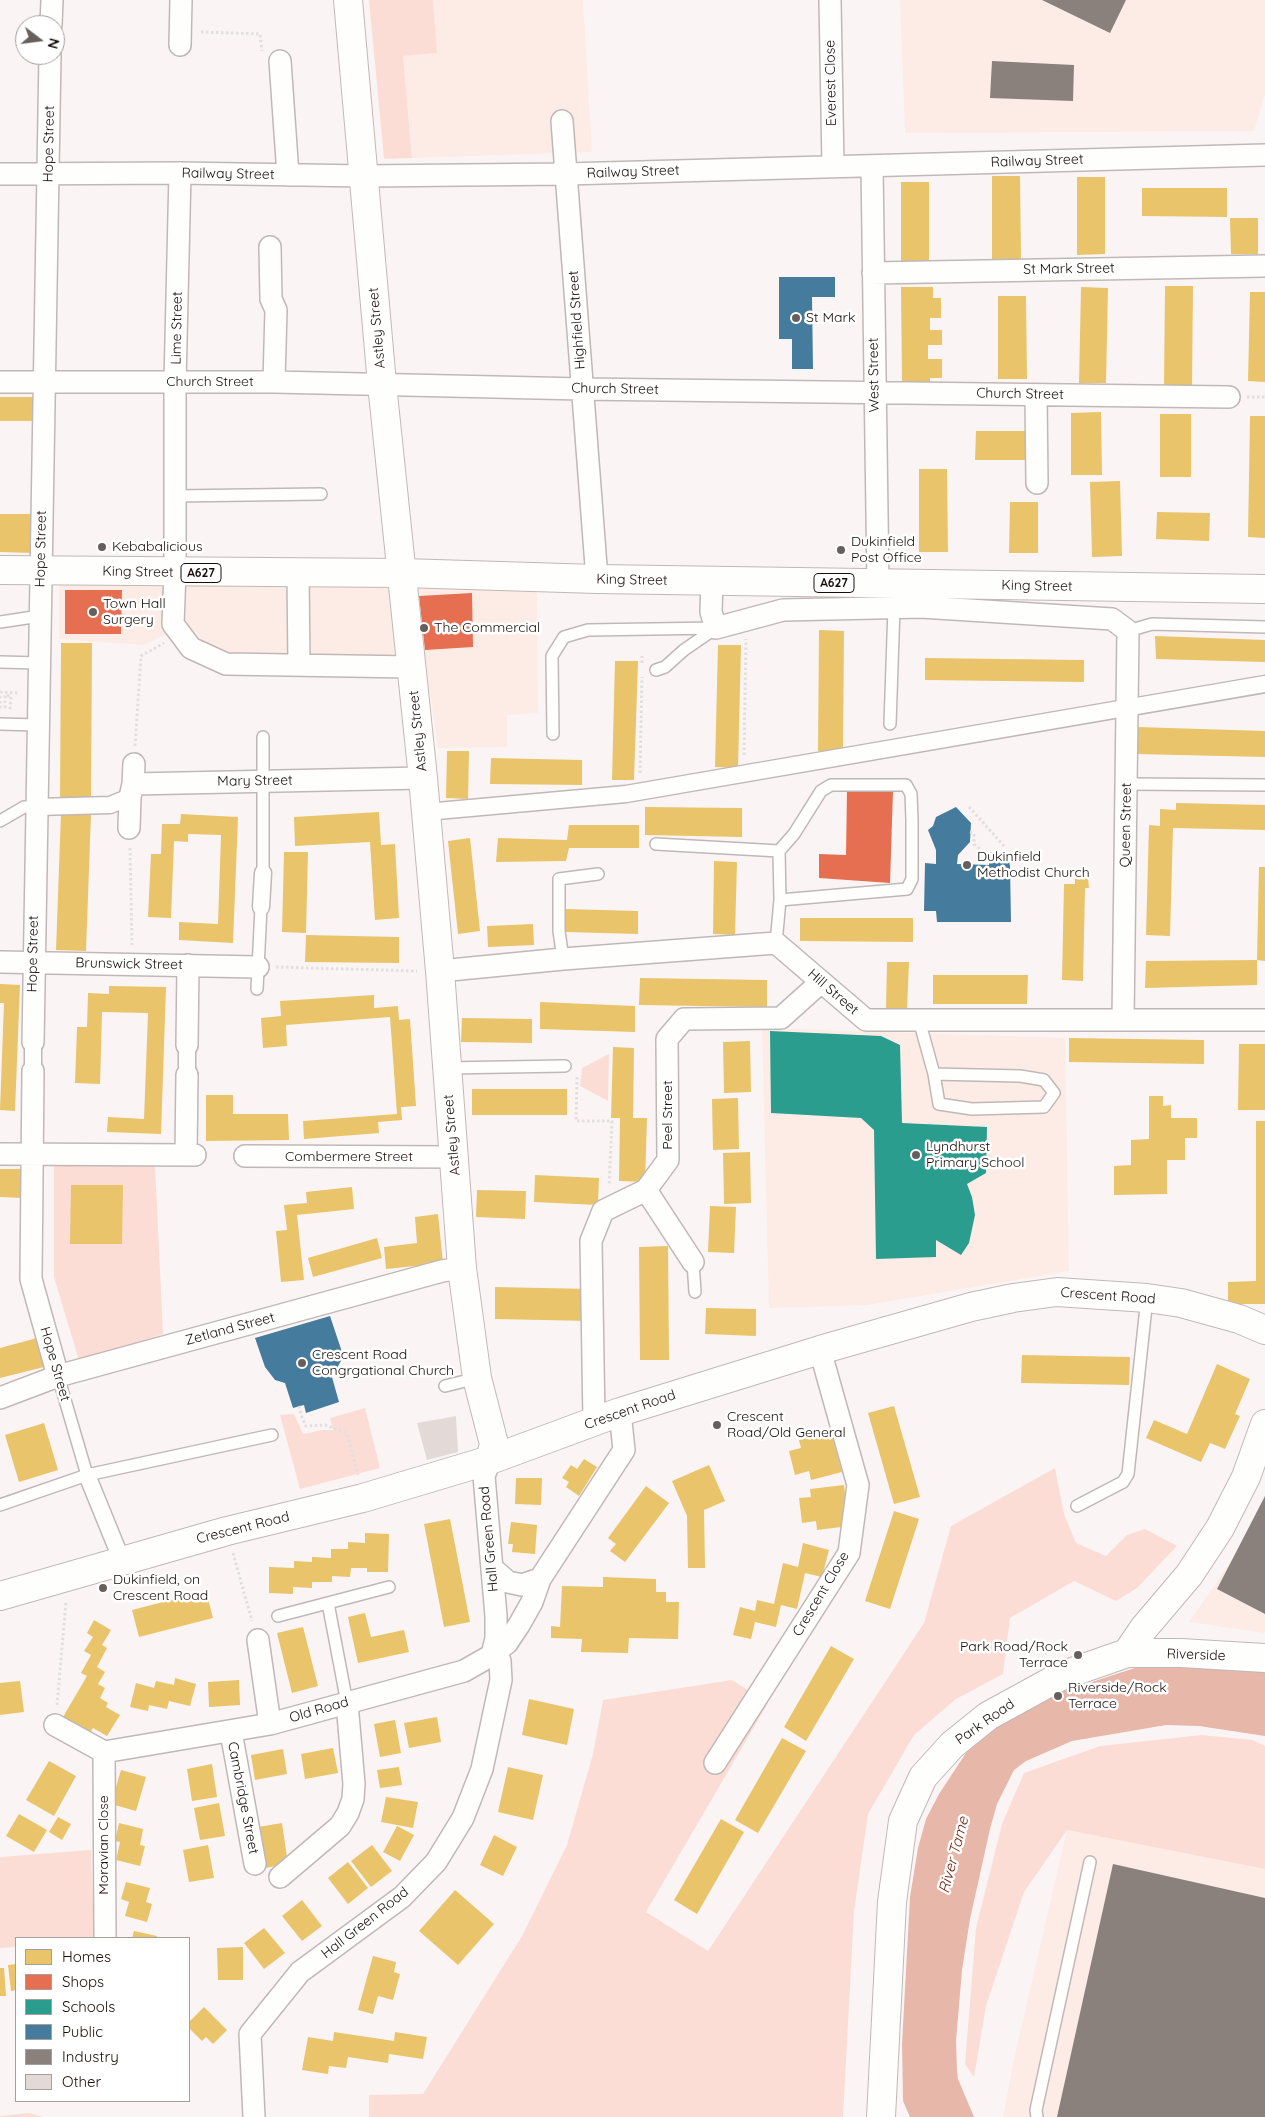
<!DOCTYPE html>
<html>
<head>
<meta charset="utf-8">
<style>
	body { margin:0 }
	#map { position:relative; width:1265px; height:2117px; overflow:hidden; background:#faf5f4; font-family:Quicksand,sans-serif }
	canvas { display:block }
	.legend { position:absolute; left:15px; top:1937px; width:175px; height:165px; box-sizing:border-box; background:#fff; border:1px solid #a29f9d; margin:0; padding:6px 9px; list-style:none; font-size:15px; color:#170e0b }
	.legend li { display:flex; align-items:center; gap:10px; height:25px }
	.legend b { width:25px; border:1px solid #a29f9d }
	.north { position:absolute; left:15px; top:15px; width:50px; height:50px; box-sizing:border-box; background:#fff; border:1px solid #a29f9d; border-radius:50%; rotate:105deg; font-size:14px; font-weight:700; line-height:20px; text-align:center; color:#170e0b }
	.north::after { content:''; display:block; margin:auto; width:18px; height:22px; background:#665f5d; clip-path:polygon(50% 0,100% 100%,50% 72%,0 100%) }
</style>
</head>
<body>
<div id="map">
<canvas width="1265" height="2117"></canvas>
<ul class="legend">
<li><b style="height:14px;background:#e9c46a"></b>Homes</li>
<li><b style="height:14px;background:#e76f51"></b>Shops</li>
<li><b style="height:14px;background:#2a9d8f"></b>Schools</li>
<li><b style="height:14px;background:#457b9d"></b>Public</li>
<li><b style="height:14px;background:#8a817c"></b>Industry</li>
<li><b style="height:14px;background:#e3dad8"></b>Other</li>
</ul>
<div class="north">N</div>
</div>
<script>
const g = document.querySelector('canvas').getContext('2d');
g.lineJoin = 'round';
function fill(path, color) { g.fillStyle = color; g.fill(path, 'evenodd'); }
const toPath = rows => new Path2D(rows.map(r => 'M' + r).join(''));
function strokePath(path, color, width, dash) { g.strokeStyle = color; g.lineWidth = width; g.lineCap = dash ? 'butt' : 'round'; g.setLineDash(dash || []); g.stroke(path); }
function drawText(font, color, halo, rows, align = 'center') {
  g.font = font + ' Quicksand,sans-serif'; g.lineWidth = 5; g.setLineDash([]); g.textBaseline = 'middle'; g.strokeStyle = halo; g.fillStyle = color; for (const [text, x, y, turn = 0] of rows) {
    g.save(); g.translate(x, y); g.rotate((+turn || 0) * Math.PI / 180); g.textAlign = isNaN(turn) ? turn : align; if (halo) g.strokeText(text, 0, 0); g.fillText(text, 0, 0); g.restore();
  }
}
const built = toPath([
	[433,0,583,0,592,152,412,158,403,56,436,53],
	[900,0,1265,0,1265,95,1254,131,905,133],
	[59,582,537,590,538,713,507,715,507,747,438,748,425,659,232,653,204,642,187,624,144,645,59,639],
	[762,1028,1065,1038,1069,1271,867,1305,769,1308],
	[1265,1497,1265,1633,1189,1622,1241,1547],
	[1067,1830,1265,1869,1265,2117,1003,2117,1015,2054]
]);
const green = toPath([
	[369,0,433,0,437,53,403,56,412,158,384,159],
	[609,1054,608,1101,580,1086,582,1068],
	[155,1165,163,1334,80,1364,54,1277,54,1166],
	[365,1408,380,1468,300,1489,280,1415,294,1414,303,1434,322,1430,333,1430,330,1418],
	[1055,1468,1064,1514,1076,1543,1106,1556,1127,1535,1145,1529,1177,1546,1137,1588,1116,1601,1074,1581,1010,1618,1003,1674,956,1699,914,1735,868,1814,854,1911,843,2117,369,2117,369,2095,423,2094,522,1936,567,1845,593,1754,603,1700,732,1680,768,1703,646,1912,708,1951,924,1623,951,1526],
	[1202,1735,1253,1740,1265,1746,1265,1869,1067,1830,1024,1892,986,2006,974,2077,965,2064,976,1928,1002,1824,1024,1773,1100,1746],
	[91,1850,94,1938,16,1938,16,1947,0,1948,0,1857],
	[29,2113,43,2117,0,2117,0,2116]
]);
const water = toPath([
	[1173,1663,1265,1671,1265,1736,1199,1726,1166,1725,1072,1741,1026,1761,1014,1770,997,1804,990,1829,970,1919,962,1970,956,2041,957,2071,958,2079,974,2117,910,2117,903,2101,902,2044,910,1897,918,1848,926,1819,939,1794,966,1753,988,1732,1049,1696,1144,1665]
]);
const homes = toPath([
	[992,176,1020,176,1021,259,992,259],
	[1077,177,1105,177,1105,254,1077,255],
	[901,182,929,182,929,265,901,265],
	[1142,188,1227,188,1227,217,1142,216],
	[1230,218,1258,218,1258,254,1231,254],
	[1165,286,1193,286,1192,387,1164,386],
	[901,287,933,287,933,298,941,298,941,318,930,318,930,330,942,330,942,345,928,345,928,359,942,359,942,378,930,378,930,383,902,383],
	[1081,287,1108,288,1106,383,1079,383],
	[1250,292,1265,292,1265,382,1248,381],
	[998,296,1026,296,1027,379,998,379],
	[0,397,39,397,39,421,0,421],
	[1101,412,1102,475,1071,475,1071,413],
	[1160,414,1191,414,1191,477,1160,477],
	[1250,416,1265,416,1265,538,1248,537],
	[976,431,1030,431,1030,460,975,460],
	[919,469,947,469,948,552,919,552],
	[1120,481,1122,556,1092,557,1090,482],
	[1010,502,1038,502,1038,553,1009,553],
	[1157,512,1210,513,1209,541,1156,539],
	[0,514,33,514,33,553,0,552],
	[819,630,844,631,843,751,818,751],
	[1155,636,1265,640,1265,662,1156,659],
	[61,643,92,643,91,802,60,802],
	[718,645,741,645,738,768,715,767],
	[925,658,1084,660,1084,682,925,680],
	[615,661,638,661,634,780,612,780],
	[1137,727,1265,731,1265,757,1136,754],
	[447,751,469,751,468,799,446,798],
	[491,758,582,760,582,785,490,784],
	[1176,803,1265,805,1265,830,1173,828,1170,936,1146,935,1149,825,1160,826,1160,809,1176,810],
	[645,807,742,808,742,837,645,835],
	[379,812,381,845,395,844,399,918,375,920,370,842,295,846,294,817],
	[61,813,91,814,86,951,56,950],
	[181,814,238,817,233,943,179,940,179,922,218,924,221,835,188,834,188,842,174,841,171,918,148,917,151,854,161,854,162,824,180,824],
	[569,825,639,825,639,848,569,848,566,861,496,862,498,838,567,840],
	[470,838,480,931,458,934,448,841],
	[284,852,308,852,306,933,282,932],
	[714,861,737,862,735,935,713,934],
	[1259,867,1265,867,1265,961,1257,960],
	[1075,875,1088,877,1089,888,1085,888,1083,981,1062,980,1064,884,1075,884],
	[566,909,638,911,638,934,565,932],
	[800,918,913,918,913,942,800,941],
	[533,924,534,945,488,947,487,926],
	[306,935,399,937,399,963,305,962],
	[1257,960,1257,985,1145,988,1146,961],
	[887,962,909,962,907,1010,886,1009],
	[933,975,1028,975,1027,1004,933,1004],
	[640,978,767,980,767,1007,639,1005],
	[0,984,20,985,15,1111,0,1110,4,1003,0,1003],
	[109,986,166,987,161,1134,107,1132,108,1117,144,1119,148,1013,102,1012,100,1084,75,1083,77,1027,87,1027,88,993,109,994],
	[374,995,374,1008,398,1006,399,1020,410,1019,416,1106,401,1107,402,1120,378,1122,379,1133,304,1139,303,1121,397,1114,390,1017,286,1025,287,1046,263,1048,261,1018,281,1016,280,1001],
	[540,1002,635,1006,635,1032,540,1029],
	[462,1018,532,1019,532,1043,461,1042],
	[1069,1038,1204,1040,1204,1064,1069,1062],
	[750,1041,751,1092,724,1093,723,1042],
	[1239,1044,1265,1044,1265,1110,1238,1110],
	[613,1047,634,1048,633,1118,647,1118,645,1182,619,1181,620,1118,611,1118],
	[472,1089,567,1089,567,1115,472,1115],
	[206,1095,233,1095,233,1114,288,1114,289,1140,206,1141],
	[1149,1096,1163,1096,1163,1106,1171,1105,1171,1118,1197,1118,1197,1138,1185,1138,1185,1160,1167,1160,1167,1194,1114,1195,1114,1166,1131,1165,1131,1140,1149,1139],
	[738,1098,739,1149,713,1150,712,1099],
	[1256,1121,1265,1121,1265,1304,1228,1304,1228,1282,1256,1281],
	[750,1152,751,1203,724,1204,723,1153],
	[0,1169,22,1169,22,1198,0,1197],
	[535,1175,599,1178,598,1205,534,1202],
	[71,1185,123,1185,122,1244,70,1244],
	[352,1187,354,1209,297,1215,304,1280,281,1282,276,1231,287,1230,284,1205,307,1203,306,1192],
	[477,1190,526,1191,525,1219,476,1217],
	[710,1206,736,1207,734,1253,708,1252],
	[438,1214,443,1263,386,1269,384,1247,417,1243,415,1217],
	[377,1238,382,1258,313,1277,308,1258],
	[668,1246,669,1360,640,1360,639,1247],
	[495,1287,591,1289,590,1321,495,1319],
	[706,1308,756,1309,756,1336,705,1334],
	[37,1338,44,1367,0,1378,0,1348],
	[1022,1355,1130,1357,1129,1385,1021,1383],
	[1217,1364,1250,1379,1235,1414,1240,1416,1225,1449,1210,1443,1201,1462,1146,1438,1154,1420,1187,1434],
	[894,1406,920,1497,894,1504,868,1413],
	[44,1423,58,1470,19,1482,5,1435],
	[831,1432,842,1472,811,1480,809,1471,795,1475,789,1451,801,1448,799,1440],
	[584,1459,597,1467,579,1496,566,1487,569,1482,562,1478,571,1465,577,1469],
	[709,1465,725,1501,704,1510,705,1568,688,1568,687,1516,672,1481],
	[516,1478,542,1478,541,1505,515,1504],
	[844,1485,849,1526,817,1530,816,1521,802,1523,799,1498,811,1497,810,1489],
	[646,1486,669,1503,625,1562,610,1551,616,1544,608,1538],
	[894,1511,919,1519,890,1609,865,1601],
	[450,1519,470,1622,444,1627,424,1524],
	[511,1522,537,1525,535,1554,512,1552,513,1544,508,1544],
	[365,1533,389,1534,388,1572,367,1572,367,1568,351,1568,350,1577,332,1576,332,1582,312,1582,312,1588,293,1587,293,1594,269,1593,269,1567,294,1568,294,1561,312,1562,312,1557,331,1558,331,1549,348,1549,348,1542,365,1543],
	[803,1543,829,1550,822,1577,805,1573,797,1609,781,1605,776,1627,755,1622,751,1639,733,1635,740,1607,755,1611,757,1600,774,1604,783,1563,798,1567],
	[603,1577,656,1579,656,1592,666,1592,666,1602,679,1602,678,1639,629,1638,628,1653,581,1652,582,1639,551,1638,551,1626,560,1627,562,1586,603,1587],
	[206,1591,213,1618,139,1637,132,1610],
	[365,1613,371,1637,404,1630,409,1652,358,1663,348,1617],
	[94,1620,111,1630,102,1645,107,1648,97,1667,105,1672,98,1684,105,1688,100,1698,108,1703,106,1707,120,1715,107,1736,93,1728,90,1733,63,1717,87,1676,81,1673,91,1655,84,1651,93,1637,87,1633],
	[303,1627,318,1686,292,1693,277,1633],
	[831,1646,854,1659,806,1741,784,1727],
	[175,1678,196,1684,190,1706,169,1701,167,1709,149,1705,148,1711,130,1707,136,1683,154,1688,156,1681,174,1685],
	[239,1680,240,1705,209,1707,208,1682],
	[20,1681,24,1712,0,1715,0,1683],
	[529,1699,574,1709,567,1745,522,1735],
	[437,1717,441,1742,409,1748,404,1723],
	[395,1720,401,1753,380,1757,374,1724],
	[782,1738,806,1751,758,1833,735,1820],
	[333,1748,338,1773,305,1779,301,1754],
	[283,1749,287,1774,255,1780,251,1755],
	[49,1761,76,1776,54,1816,26,1800],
	[212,1764,217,1797,192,1801,187,1769],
	[399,1767,402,1785,380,1788,377,1770],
	[508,1767,543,1775,533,1820,498,1812],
	[121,1770,146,1777,136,1811,111,1804],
	[386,1797,418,1802,413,1828,381,1822],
	[219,1803,225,1836,200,1840,194,1808],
	[19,1814,47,1830,34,1852,6,1836],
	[58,1817,71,1824,62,1840,49,1832],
	[721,1819,744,1832,697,1914,674,1900],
	[119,1823,143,1829,140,1845,145,1846,140,1866,116,1860,120,1842,115,1841],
	[282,1823,288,1864,265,1868,258,1827],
	[397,1826,414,1835,400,1861,383,1852],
	[494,1835,517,1847,503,1876,480,1865],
	[208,1845,214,1878,189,1882,183,1850],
	[372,1845,392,1871,371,1887,351,1861],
	[348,1862,368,1888,348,1904,328,1878],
	[126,1882,150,1888,146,1902,152,1904,147,1922,125,1916,129,1902,121,1899],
	[455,1890,494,1924,458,1965,419,1931],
	[302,1900,322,1926,302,1941,282,1916],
	[264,1928,285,1953,264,1969,244,1943],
	[134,1931,157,1936,157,1938,132,1938],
	[243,1947,243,1980,218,1980,217,1948],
	[373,1956,396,1962,394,1972,400,1974,393,2000,378,1996,373,2014,358,2010],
	[16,1964,16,1990,11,1991,8,1965],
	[0,1968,4,1968,6,1996,0,1996],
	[204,2007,227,2030,213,2044,206,2037,202,2041,189,2028,189,2022],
	[334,2032,394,2041,395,2032,427,2037,423,2059,389,2054,388,2063,348,2057,346,2068,329,2066,328,2074,302,2070,308,2037,333,2041]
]);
const shops = toPath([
	[65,590,122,590,121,634,65,634],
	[472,593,473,647,425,650,419,596],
	[847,789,893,791,890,883,819,878,819,854,846,855]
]);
const schools = toPath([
	[770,1031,881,1036,900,1045,902,1123,987,1127,986,1173,967,1184,972,1197,975,1215,969,1243,961,1255,936,1240,936,1257,876,1259,874,1130,861,1118,771,1113]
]);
const public = toPath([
	[779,277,835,277,835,297,812,297,813,369,792,369,792,339,779,339],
	[956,807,971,823,970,842,958,855,957,864,989,865,989,852,1005,853,1005,861,1009,861,1010,866,1011,922,937,922,936,911,924,911,925,863,936,864,936,850,928,830,933,826,936,817],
	[330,1316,341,1349,342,1359,337,1368,330,1370,339,1402,306,1413,304,1405,293,1408,285,1383,275,1380,265,1367,255,1338]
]);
const industry = toPath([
	[1042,0,1126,0,1110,33],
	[992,61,1074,65,1073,101,990,98],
	[1265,1496,1265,1614,1217,1589],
	[1113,1864,1265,1898,1265,2117,1057,2117]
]);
const building = toPath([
	[456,1416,458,1452,427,1460,417,1423]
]);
const path = toPath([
	[201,32,260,34,262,51],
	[1247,397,1265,397],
	[642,663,642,656],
	[0,692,19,693],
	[0,696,0,707,5,707,5,695,11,696,10,708,12,708],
	[135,746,141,656,164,643],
	[744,755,746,639],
	[640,773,642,677],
	[969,807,1005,847],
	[970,832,974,833,974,844,989,857],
	[130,848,132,945],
	[276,967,417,971],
	[577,1077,576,1121,612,1121,609,1186],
	[299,1406,302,1417,306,1426,325,1425,344,1432,348,1436,358,1475],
	[233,1553,252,1621],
	[57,1705,66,1602]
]);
const service = toPath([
	[175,496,321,494],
	[0,622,40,616],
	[1128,631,1152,624,1265,627],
	[0,662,39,663],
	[656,670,665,667,684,650,716,628],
	[0,724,38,725],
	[890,724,894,608],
	[553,734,552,656,564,637,588,630,716,628],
	[1127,784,1264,785],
	[0,821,24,807,36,807],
	[656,844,779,851],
	[263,873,263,737],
	[776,943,780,900,779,851,794,834,821,791,831,785,906,785,911,794,912,820,912,879,907,889,780,900],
	[563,959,559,931,559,879,598,874],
	[257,989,261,907],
	[919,1020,934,1074,939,1104,972,1109,1044,1107,1054,1093,1044,1080,1020,1076,934,1074],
	[446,1068,565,1066],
	[693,1262,695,1292],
	[58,1376,87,1475],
	[445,1386,477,1378],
	[0,1505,87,1475,272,1435],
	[1077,1506,1123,1482,1128,1474,1147,1298],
	[328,1603,347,1703],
	[278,1616,389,1587],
	[1037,2117,1036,2110,1090,1862]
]);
const pedestrian = toPath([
	[36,807,110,805,130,797],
	[426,812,626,794,1265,684],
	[261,907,263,873],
	[33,1071,33,1042],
	[187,1075,187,1045],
	[87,1475,122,1561]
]);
const minor = toPath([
	[830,0,833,166],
	[51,25,52,0],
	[180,45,181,0],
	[280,61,288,175],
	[562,121,597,579],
	[872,166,878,583],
	[180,173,175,382,175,572,173,624,191,648,226,664,411,667],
	[0,174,180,173,364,176,566,174,1265,155],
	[270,247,271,299,276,310,274,382],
	[873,273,1265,266],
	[0,382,274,382,582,389,1229,397],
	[1036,395,1037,483],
	[298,573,299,665],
	[712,581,711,612,716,628,783,610,921,607,1112,619,1128,631,1123,1020],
	[133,784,134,764],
	[129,828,130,797,133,784,423,778],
	[0,962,258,967],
	[440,971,563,959,776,943,866,1020,1265,1020],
	[33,1042,50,55],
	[187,1045,188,965],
	[33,1071,31,1279,58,1376],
	[0,1154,195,1155],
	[186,1155,187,1075],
	[245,1156,453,1157],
	[646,1190,693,1262],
	[0,1398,58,1376,442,1271,462,1268],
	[594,1421,591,1241,603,1211,646,1190,668,1160,667,1039,684,1019,781,1018,821,982],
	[490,1460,484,1476,496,1616,496,1638,492,1655],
	[492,1568,508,1582,522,1585,540,1579],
	[258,1640,270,1724],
	[55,1725,104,1752,270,1724,464,1671,492,1655,507,1643,519,1625,532,1602,540,1579,624,1450,620,1412],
	[231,1732,255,1864],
	[104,1752,105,1938],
	[715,1763,849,1553,858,1485,820,1350],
	[280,1877,340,1826,348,1813,353,1799,354,1784,347,1703],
	[254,2117,250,2034,300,1972,402,1897,436,1862,463,1818,482,1769,501,1680,500,1661,492,1655]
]);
const secondary = toPath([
	[348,0,382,384,423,778,440,971,462,1268,477,1378,494,1444,490,1460],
	[0,1596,227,1531,363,1498,490,1460,620,1412,820,1350,971,1307,1013,1298,1057,1292,1147,1298,1181,1303,1239,1319,1265,1330],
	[1127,1653,1181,1653,1265,1658],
	[881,2117,892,1902,903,1821,923,1777,952,1745,988,1716,1061,1676,1127,1653,1144,1628,1189,1575,1220,1528,1246,1477,1265,1424]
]);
const primary = toPath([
	[0,570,403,573,597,579,1265,589]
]);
const markers = [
	[796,318,5,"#665f5d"],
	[102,547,5,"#665f5d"],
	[841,550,5,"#665f5d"],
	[93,612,5,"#665f5d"],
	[424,628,5,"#665f5d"],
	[967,865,5,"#665f5d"],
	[916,1155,5,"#665f5d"],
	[302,1363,5,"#665f5d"],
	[717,1425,5,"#665f5d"],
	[103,1588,5,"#665f5d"],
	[1078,1655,5,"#665f5d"],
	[1058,1696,5,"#665f5d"]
];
const shields = [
	[201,573,40],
	[834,583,40]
];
const shieldNames = [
	["A627",201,573],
	["A627",834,583]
];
const streetNames = [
	["Everest Close",831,83,-91],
	["Hope Street",49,144,-89],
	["Railway Street",1037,161,-2],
	["Railway Street",633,172,-2],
	["Railway Street",228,174,1],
	["St Mark Street",1069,269,-1],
	["Highfield Street",577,320,-94],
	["Lime Street",177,328,-89],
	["Astley Street",377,328,-95],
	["West Street",874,375,-91],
	["Church Street",210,382],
	["Church Street",615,389,1],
	["Church Street",1020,394,1],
	["Hope Street",41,549,-89],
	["King Street",138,572,1],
	["King Street",632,580,1],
	["King Street",1037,586,1],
	["Astley Street",418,731,-96],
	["Mary Street",255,781,-1],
	["Queen Street",1126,825,-89],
	["Hope Street",33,954,-89],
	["Brunswick Street",129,964,1],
	["Hill Street",833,992,41],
	["Peel Street",668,1115,-90],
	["Astley Street",452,1135,-95],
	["Combermere Street",349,1157],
	["Crescent Road",1108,1296,4],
	["Zetland Street",230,1329,-15],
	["Hope Street",55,1364,74],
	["Crescent Road",630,1410,-19],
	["Crescent Road",243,1528,-14],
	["Hall Green Road",489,1539,-95],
	["Crescent Close",821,1594,-59],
	["Riverside",1196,1655,2],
	["Old Road",319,1710,-16],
	["Park Road",985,1722,-35],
	["Cambridge Street",243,1798,79],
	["Moravian Close",104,1845,-90],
	["Hall Green Road",365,1923,-38]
];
const poiNames = [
	["St Mark",806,318],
	["Dukinfield",851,542],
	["Post Office",851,558],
	["Kebabalicious",112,547],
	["Town Hall",103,604],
	["Surgery",103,620],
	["The Commercial",434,628],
	["Dukinfield",977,857],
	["Methodist Church",977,873],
	["Lyndhurst",926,1147],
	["Primary School",926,1163],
	["Crescent Road",312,1355],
	["Congrgational Church",312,1371],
	["Crescent",727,1417],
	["Road/Old General",727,1433],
	["Dukinfield, on",113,1580],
	["Crescent Road",113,1596],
	["Park Road/Rock",1068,1647,"right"],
	["Terrace",1068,1663,"right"],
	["Riverside/Rock",1068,1688],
	["Terrace",1068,1704]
];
const waterNames = [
	["River Tame",954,1855,-75]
];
fill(built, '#fdebe6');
fill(green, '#fcddd5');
fill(water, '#e7b7aa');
fill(homes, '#e9c46a');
fill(shops, '#e76f51');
fill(schools, '#2a9d8f');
fill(public, '#457b9d');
fill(industry, '#8a817c');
fill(building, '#e3dad8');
strokePath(service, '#c0b8b6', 14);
strokePath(pedestrian, '#c0b8b6', 19);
strokePath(minor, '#c0b8b6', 24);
strokePath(secondary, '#c0b8b6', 30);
strokePath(primary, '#c0b8b6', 30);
strokePath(path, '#e1e0df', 3, [2.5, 2.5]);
strokePath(service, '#fefefd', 11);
strokePath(pedestrian, '#fefefd', 16);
strokePath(minor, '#fefefd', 21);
strokePath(secondary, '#fefefd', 28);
strokePath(primary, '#fefefd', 28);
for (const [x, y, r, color] of markers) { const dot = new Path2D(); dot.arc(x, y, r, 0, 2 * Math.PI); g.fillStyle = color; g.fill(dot); strokePath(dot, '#fff', 2); }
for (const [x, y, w] of shields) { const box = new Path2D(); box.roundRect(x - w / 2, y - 9.5, w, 19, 4); g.fillStyle = '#fff'; g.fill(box); strokePath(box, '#170e0b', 1); }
drawText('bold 12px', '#170e0b', null, shieldNames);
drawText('14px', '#170e0b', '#fff', streetNames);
drawText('14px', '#170e0b', '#fff', poiNames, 'left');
drawText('italic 15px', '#71230d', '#fff', waterNames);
</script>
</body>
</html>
